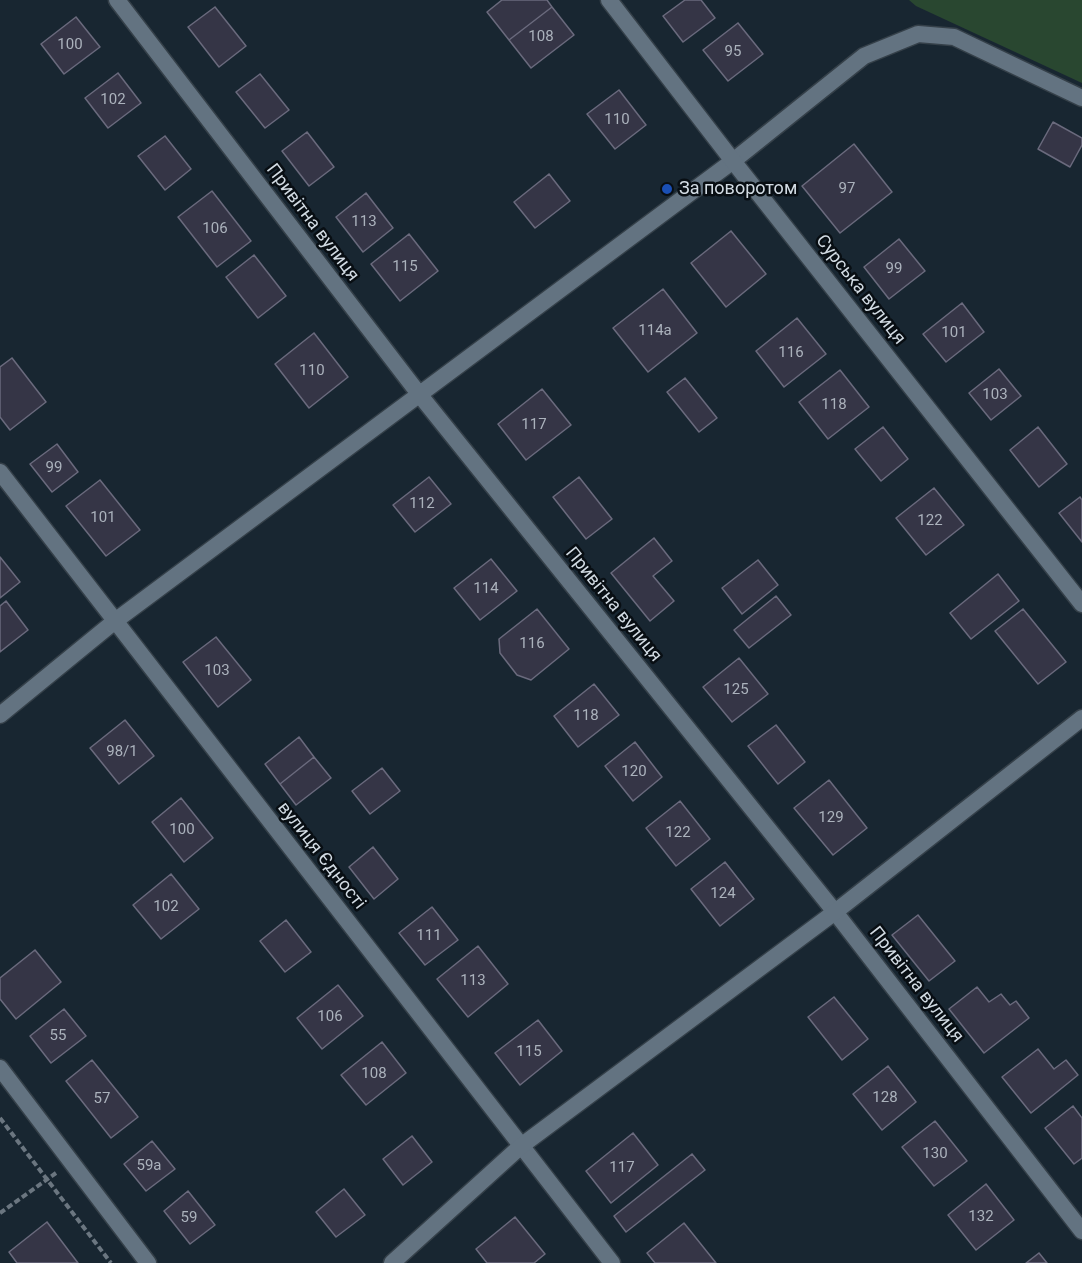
<!DOCTYPE html>
<html>
<head>
<meta charset="utf-8">
<style>
	body { margin:0 }
	canvas { display:block; background:#182631 }
</style>
</head>
<body>
<canvas width="1082" height="1263"></canvas>
<script>
const g = document.querySelector('canvas').getContext('2d');
g.lineJoin = 'round';
function fill(path, color) { g.fillStyle = color; g.fill(path, 'evenodd'); }
const toPath = rows => new Path2D(rows.map(r => 'M' + r).join(''));
function strokePath(path, color, width, dash) { g.strokeStyle = color; g.lineWidth = width; g.lineCap = dash ? 'butt' : 'round'; g.setLineDash(dash || []); g.stroke(path); }
function drawText(font, color, halo, rows, align = 'center') {
  g.font = font + ' Roboto,sans-serif'; g.lineWidth = 5; g.setLineDash([]); g.textBaseline = 'middle'; g.strokeStyle = halo; g.fillStyle = color; for (const [text, x, y, turn = 0] of rows) {
    g.save(); g.translate(x, y); g.rotate((+turn || 0) * Math.PI / 180); g.textAlign = isNaN(turn) ? turn : align; if (halo) g.strokeText(text, 0, 0); g.fillText(text, 0, 0); g.restore();
  }
}
const green = toPath([
	[909,0,1082,0,1082,83,916,6]
]);
const building = toPath([
	[502,0,547,0,552,7,509,40,487,12,502,0],
	[685,0,701,0,715,18,683,42,663,16,685,0],
	[215,7,246,46,219,67,188,27,215,7],
	[552,7,574,35,531,68,509,40,552,7],
	[76,17,100,47,64,74,41,44,76,17],
	[738,23,763,54,728,81,703,50,738,23],
	[118,73,141,103,108,128,85,98,118,73],
	[260,74,289,110,265,128,236,92,260,74],
	[619,90,646,125,615,149,587,114,619,90],
	[1053,122,1082,138,1082,145,1070,167,1038,149,1053,122],
	[307,132,334,167,309,186,282,151,307,132],
	[165,136,191,169,165,190,138,156,165,136],
	[854,144,892,192,840,233,802,186,854,144],
	[549,174,570,201,535,228,514,202,549,174],
	[212,191,251,241,217,267,178,217,212,191],
	[366,193,393,228,363,252,336,217,366,193],
	[731,231,766,274,726,307,691,263,731,231],
	[409,234,438,271,400,301,371,264,409,234],
	[899,239,925,271,889,299,864,267,899,239],
	[254,255,286,296,258,318,226,277,254,255],
	[663,289,697,333,648,372,613,328,663,289],
	[962,303,984,332,946,362,923,334,962,303],
	[797,318,826,354,784,387,756,351,797,318],
	[314,333,348,377,309,408,275,364,314,333],
	[12,358,46,402,10,430,0,417,0,367,12,358],
	[999,369,1021,396,991,420,969,393,999,369],
	[840,370,869,407,828,439,799,402,840,370],
	[685,378,717,418,699,432,667,392,685,378],
	[542,389,571,425,526,460,498,424,542,389],
	[883,427,908,459,881,481,855,449,883,427],
	[1038,427,1067,464,1039,487,1010,450,1038,427],
	[57,444,78,472,52,492,30,464,57,444],
	[429,477,451,504,415,532,393,505,429,477],
	[579,477,612,519,586,539,553,497,579,477],
	[100,480,140,530,106,556,66,506,100,480],
	[934,488,964,525,926,555,896,518,934,488],
	[1080,497,1082,500,1082,542,1059,513,1080,497],
	[654,538,672,561,653,576,674,601,650,621,611,573,654,538],
	[0,557,20,582,0,598,0,557],
	[491,559,517,591,480,620,454,588,491,559],
	[758,560,778,585,742,614,722,588,758,560],
	[998,574,1019,601,971,639,950,613,998,574],
	[776,596,791,615,749,648,734,630,776,596],
	[6,601,28,630,0,652,0,606,6,601],
	[537,609,569,649,531,680,517,675,500,653,499,639,537,609],
	[1023,609,1066,662,1038,684,995,631,1023,609],
	[216,637,251,680,218,707,183,662,216,637],
	[739,658,768,694,732,722,703,687,739,658],
	[594,684,619,715,578,747,554,716,594,684],
	[125,720,154,756,119,784,90,748,125,720],
	[776,725,805,762,778,784,748,746,776,725],
	[299,737,314,757,280,784,265,764,299,737],
	[635,742,662,777,633,801,605,766,635,742],
	[314,757,331,778,296,805,280,784,314,757],
	[382,768,400,791,370,814,352,791,382,768],
	[829,780,867,828,833,855,794,808,829,780],
	[181,798,213,838,184,862,152,822,181,798],
	[680,801,710,839,676,866,646,828,680,801],
	[373,847,398,879,374,899,349,867,373,847],
	[725,862,754,899,720,926,691,889,725,862],
	[171,874,199,909,161,939,133,905,171,874],
	[432,907,458,940,425,965,399,933,432,907],
	[918,915,955,961,929,981,892,935,918,915],
	[286,920,311,952,285,972,260,941,286,920],
	[478,946,508,984,468,1017,437,979,478,946],
	[35,950,61,982,16,1019,0,999,0,978,35,950],
	[338,985,363,1016,322,1049,297,1018,338,985],
	[977,987,989,1002,1001,994,1010,1005,1016,1001,1029,1018,984,1053,949,1009,977,987],
	[834,997,868,1039,842,1060,808,1017,834,997],
	[64,1009,86,1036,51,1063,30,1036,64,1009],
	[538,1020,562,1051,520,1085,495,1053,538,1020],
	[382,1042,406,1073,366,1105,341,1075,382,1042],
	[1038,1049,1054,1069,1066,1060,1078,1075,1031,1113,1002,1077,1038,1049],
	[92,1060,138,1117,111,1138,66,1081,92,1060],
	[888,1066,916,1102,882,1130,853,1094,888,1066],
	[1073,1106,1082,1118,1082,1158,1074,1164,1045,1128,1073,1106],
	[935,1121,967,1161,934,1186,902,1147,935,1121],
	[633,1133,658,1165,611,1203,586,1171,633,1133],
	[412,1136,432,1162,403,1185,383,1159,412,1136],
	[152,1141,175,1169,146,1191,124,1164,152,1141],
	[692,1154,705,1170,626,1232,614,1216,692,1154],
	[986,1184,1014,1220,976,1250,948,1215,986,1184],
	[344,1189,365,1215,336,1237,316,1212,344,1189],
	[188,1191,215,1225,190,1244,164,1211,188,1191],
	[515,1217,545,1254,534,1263,487,1263,476,1249,515,1217],
	[47,1222,78,1263,17,1263,9,1252,47,1222],
	[684,1223,716,1263,655,1263,647,1253,684,1223],
	[1039,1253,1047,1263,1026,1263,1039,1253]
]);
const path = toPath([
	[0,1118,111,1263],
	[0,1213,56,1173]
]);
const minor = toPath([
	[117,0,419,394,835,912,1082,1231],
	[0,472,612,1263],
	[0,715,115,621,733,161,864,56,918,34,954,37,1082,98],
	[0,1068,148,1263]
]);
const tertiary = toPath([
	[609,0,733,161,1082,604],
	[392,1263,521,1146,835,912,1082,718]
]);
const markers = [
	[667,189,6,"#1a4fb4"]
];
const numberNames = [
	["108",541,37],
	["100",70,45],
	["95",733,52],
	["102",113,100],
	["110",617,120],
	["97",847,189],
	["113",364,222],
	["106",215,229],
	["115",405,267],
	["99",894,269],
	["114а",655,331],
	["101",954,333],
	["116",791,353],
	["110",312,371],
	["103",995,395],
	["118",834,405],
	["117",534,425],
	["99",54,468],
	["112",422,504],
	["101",103,518],
	["122",930,521],
	["114",486,589],
	["116",532,644],
	["103",217,671],
	["125",736,690],
	["118",586,716],
	["98/1",122,752],
	["120",634,772],
	["129",831,818],
	["100",182,830],
	["122",678,833],
	["124",723,894],
	["102",166,907],
	["111",429,936],
	["113",473,981],
	["106",330,1017],
	["55",58,1036],
	["115",529,1052],
	["108",374,1074],
	["128",885,1098],
	["57",102,1099],
	["130",935,1154],
	["59а",149,1166],
	["117",622,1168],
	["132",981,1217],
	["59",189,1218]
];
const poiNames = [
	["За поворотом",679,189]
];
const streetNames = [
	["Привітна вулиця",312,223,53],
	["Сурська вулиця",860,290,52],
	["Привітна вулиця",613,605,51],
	["вулиця Єдності",321,856,52],
	["Привітна вулиця",916,985,52]
];
fill(green, '#294730');
fill(building, '#353546');
strokePath(building, '#6a6a7d', 1.5);
strokePath(minor, '#354049', 19);
strokePath(tertiary, '#354049', 19);
strokePath(path, '#6b7680', 4, [6, 3]);
strokePath(minor, '#637381', 16);
strokePath(tertiary, '#637381', 16);
for (const [x, y, r, color] of markers) { const dot = new Path2D(); dot.arc(x, y, r, 0, 2 * Math.PI); g.fillStyle = color; g.fill(dot); strokePath(dot, '#080e13', 2); }
drawText('15px', '#abb2bc', null, numberNames);
drawText('18px', '#d2dbe3', '#080e13', poiNames, 'left');
drawText('18px', '#d2dbe3', '#080e13', streetNames);
</script>
</body>
</html>
